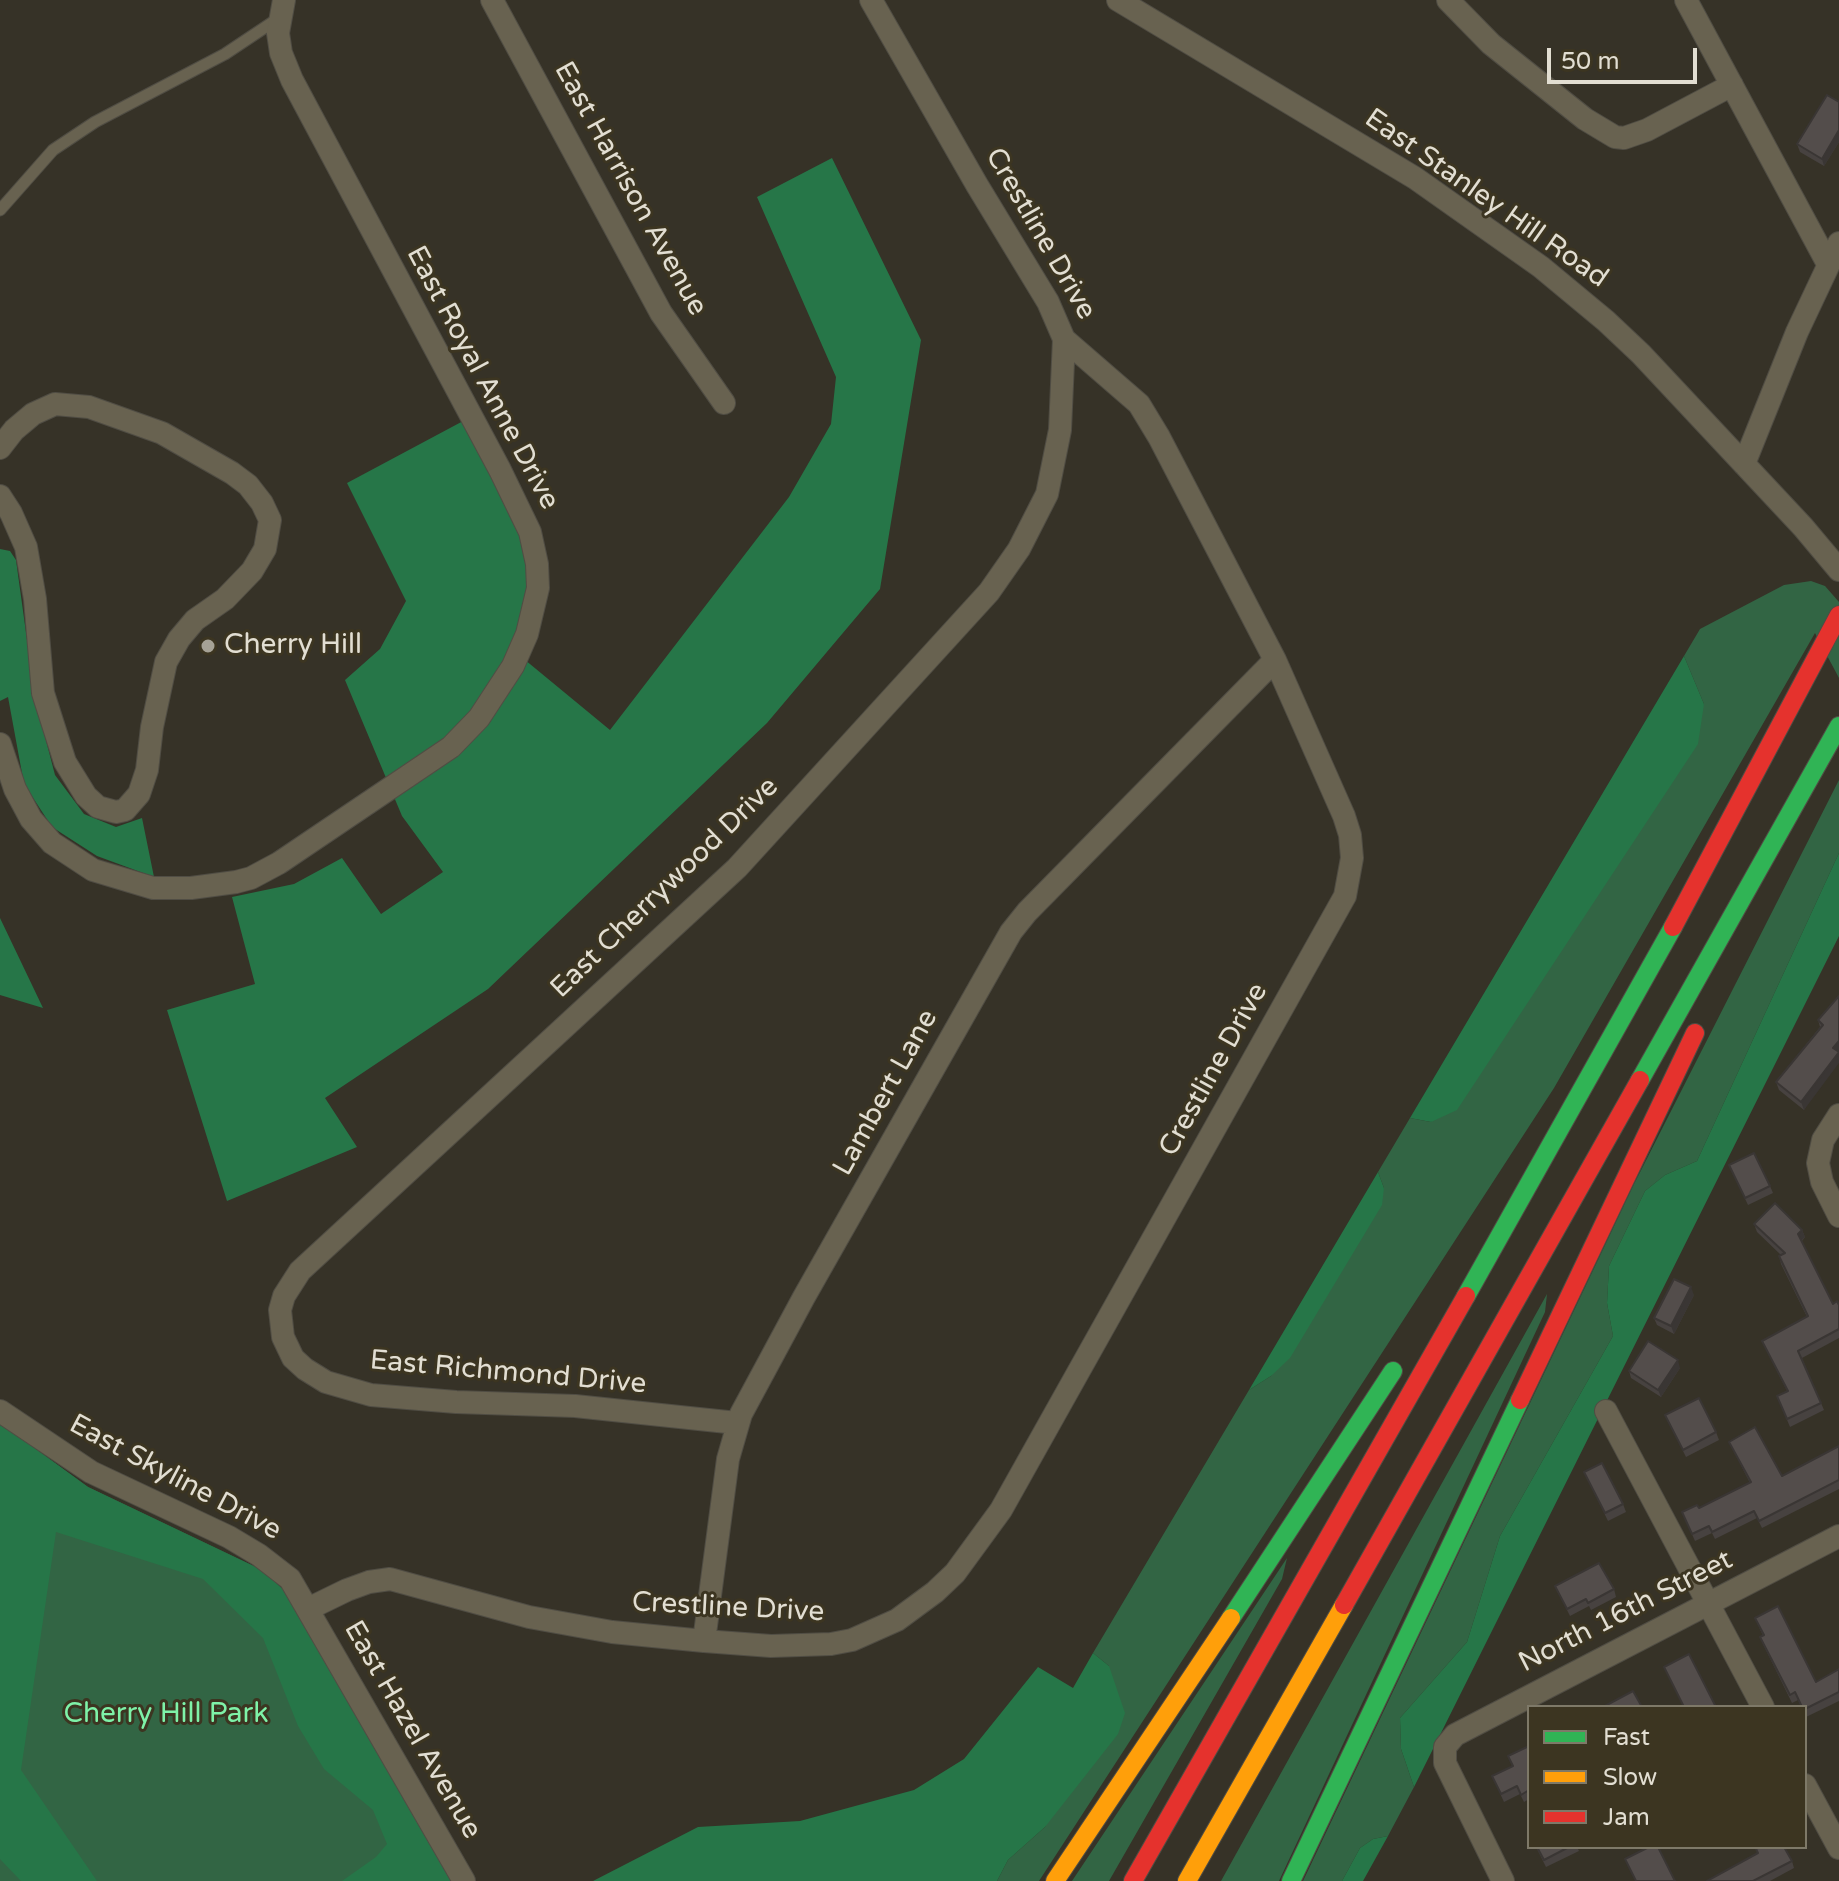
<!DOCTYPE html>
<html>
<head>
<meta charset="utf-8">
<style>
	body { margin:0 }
	#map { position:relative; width:1839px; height:1881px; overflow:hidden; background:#363227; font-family:"Varela Round",sans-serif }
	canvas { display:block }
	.legend { position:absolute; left:1527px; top:1705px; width:280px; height:144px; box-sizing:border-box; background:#3c3521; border:2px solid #7e7968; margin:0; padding:10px 14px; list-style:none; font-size:24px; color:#e2ded2 }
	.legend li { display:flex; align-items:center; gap:16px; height:40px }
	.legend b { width:40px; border:2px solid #7e7968 }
	.scale { position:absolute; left:1547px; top:48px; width:150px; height:36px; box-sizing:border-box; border:4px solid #e2ded2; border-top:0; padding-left:10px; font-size:24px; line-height:28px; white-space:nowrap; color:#e2ded2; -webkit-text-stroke:6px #3c3521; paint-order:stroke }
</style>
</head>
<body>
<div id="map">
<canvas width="1839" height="1881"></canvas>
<ul class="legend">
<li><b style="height:10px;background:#30b455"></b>Fast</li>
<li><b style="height:10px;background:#ff9f0a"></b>Slow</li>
<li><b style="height:10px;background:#e5322d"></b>Jam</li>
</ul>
<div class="scale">50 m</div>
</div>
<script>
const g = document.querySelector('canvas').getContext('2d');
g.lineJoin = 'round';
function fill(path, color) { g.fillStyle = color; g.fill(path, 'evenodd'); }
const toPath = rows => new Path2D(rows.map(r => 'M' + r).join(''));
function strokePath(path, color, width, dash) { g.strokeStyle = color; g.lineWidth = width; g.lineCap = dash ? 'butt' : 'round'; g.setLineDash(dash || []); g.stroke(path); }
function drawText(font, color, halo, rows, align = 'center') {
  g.font = font + ' "Varela Round",sans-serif'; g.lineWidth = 6; g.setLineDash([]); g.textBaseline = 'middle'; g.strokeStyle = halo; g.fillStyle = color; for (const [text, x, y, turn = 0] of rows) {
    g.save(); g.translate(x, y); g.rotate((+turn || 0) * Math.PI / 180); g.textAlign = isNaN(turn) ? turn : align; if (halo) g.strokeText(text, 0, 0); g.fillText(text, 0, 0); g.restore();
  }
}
const green = toPath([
	[1811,581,1825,586,1839,602,1839,678,1815,633,1554,1088,1039,1881,997,1881,1008,1860,1045,1827,1109,1666,1093,1653,1249,1390,1271,1376,1384,1188,1378,1172,1410,1118,1431,1122,1704,704,1684,656,1700,629,1784,585],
	[1839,780,1839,853,1697,1161,1665,1175,1645,1191,1609,1266,1607,1303,1613,1336,1500,1536,1467,1642,1400,1718,1401,1749,1414,1787,1388,1836,1373,1839,1360,1848,1342,1881,1303,1881,1634,1184],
	[1547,1294,1545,1312,1279,1881,1221,1881],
	[0,1423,88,1487,262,1570,451,1881,0,1881],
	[1287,1558,1282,1579,1109,1881,1072,1881]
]);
const forest = toPath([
	[832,158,921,340,880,589,767,723,488,989,325,1098,357,1147,227,1201,167,1010,255,984,232,897,294,884,342,858,381,914,443,872,402,816,345,680,380,649,406,601,347,483,465,420,523,529,530,561,526,623,513,650,610,730,789,497,831,424,836,377,757,197],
	[0,549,10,551,16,560,35,698,55,775,84,814,116,827,142,818,154,877,97,856,52,827,24,784,8,697,0,701],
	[1684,656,1704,704,1698,744,1457,1110,1431,1122,1410,1118],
	[1839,853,1839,936,1414,1787,1401,1749,1400,1718,1467,1642,1500,1536,1613,1336,1607,1303,1609,1266,1645,1191,1665,1175,1697,1161],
	[0,918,43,1008,0,995],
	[1378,1172,1384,1188,1382,1205,1290,1358,1271,1376,1249,1390],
	[0,1423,88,1487,262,1570,285,1591,451,1881,342,1881,376,1857,387,1844,373,1810,324,1769,298,1726,263,1638,203,1579,56,1532,21,1770,97,1881,21,1881,0,1859],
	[1093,1653,1109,1666,1125,1713,1118,1734,1045,1827,1008,1860,997,1881,593,1881,698,1827,800,1821,914,1790,964,1759,1038,1667,1073,1688],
	[1388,1836,1363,1881,1342,1881,1360,1848,1373,1839]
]);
const lane = toPath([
	[0,210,53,150,95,122,225,54,279,18]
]);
const street = toPath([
	[492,0,661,313,724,403],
	[1118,0,1415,178,1541,267,1606,321,1641,354,1803,527,1839,570],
	[1448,0,1491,44,1585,119,1615,137,1624,138,1647,130,1732,85],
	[1686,0,1828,264],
	[0,448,14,430,33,414,55,404,89,407,162,433,232,473,248,485,262,503,270,520,265,549,252,571,225,599,195,620,179,639,166,662,152,727,147,770,139,794,125,810,116,812,98,807,86,796,65,762,43,693,35,599,26,547,11,513,0,496],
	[1744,464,1797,332,1839,243],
	[0,744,15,789,31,819,52,843,93,870,153,888,191,888,236,882,251,878,279,863,451,747,479,718,513,666,527,634,538,588,537,564,530,532,500,470,292,80,281,53,278,33,284,0],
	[1839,1115,1823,1140,1818,1163,1822,1182,1839,1216],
	[0,1411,91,1472,229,1537,259,1555,290,1579,464,1881],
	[1606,1411,1763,1707],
	[737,1423,575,1406,456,1402,371,1395,326,1382,305,1369,293,1358,283,1337,280,1310,284,1296,300,1271,737,868,989,592,1019,549,1047,494,1060,430,1064,339],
	[308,1609,347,1590,369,1582,390,1579,529,1617,612,1632,704,1641,771,1646,831,1644,852,1640,897,1620,935,1592,955,1573,1001,1510,1345,896,1352,858,1350,835,1344,816,1275,660,1159,437,1139,404,1064,339,1048,302,977,185,871,0],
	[704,1641,728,1459,741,1414,804,1297,1011,932,1027,912,1275,660],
	[1805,1785,1839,1848],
	[1503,1881,1445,1763,1445,1747,1455,1735,1839,1536]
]);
const fast = toPath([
	[1640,1080,1839,726],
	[1466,1296,1673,927],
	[1231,1618,1393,1371],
	[1291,1881,1520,1400]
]);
const slow = toPath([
	[1055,1881,1231,1618],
	[1187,1881,1344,1605]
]);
const jam = toPath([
	[1673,927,1839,615],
	[1520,1400,1695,1033],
	[1344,1605,1640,1080],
	[1133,1881,1466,1296]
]);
const wall = toPath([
	[1839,102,1839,142,1824,166,1800,152,1797,144],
	[1839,996,1839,1051,1804,1110,1779,1090,1776,1082,1820,1027,1818,1020],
	[1729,1165,1770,1186,1773,1193,1748,1205],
	[1754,1224,1802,1230,1805,1237,1802,1241,1833,1304,1839,1305,1839,1338,1802,1358,1824,1410,1790,1427,1777,1396,1787,1391,1762,1341,1807,1317,1781,1264,1779,1256,1781,1255,1757,1232],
	[1694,1295,1674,1334,1657,1325,1654,1318],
	[1680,1368,1661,1397,1631,1378,1629,1371],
	[1665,1415,1716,1432,1719,1440,1686,1457],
	[1729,1442,1782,1476,1839,1446,1839,1489,1762,1528,1757,1518,1715,1539,1712,1533,1695,1541,1682,1512,1699,1508,1750,1483],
	[1584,1472,1623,1504,1626,1512,1608,1521],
	[1555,1586,1614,1589,1616,1597,1591,1610,1589,1606,1570,1616],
	[1755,1618,1816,1682,1839,1669,1839,1701,1806,1717,1805,1714,1805,1707,1801,1707,1798,1700,1792,1703,1763,1644,1760,1637,1763,1636],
	[1529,1746,1529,1799,1524,1802,1520,1794,1504,1802,1492,1776,1512,1766,1508,1756],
	[1536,1847,1577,1847,1579,1851,1546,1867],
	[1792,1861,1794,1868,1770,1881,1707,1881]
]);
const shadedWall = toPath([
	[1839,130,1839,142,1824,166,1822,159],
	[1839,1041,1839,1051,1836,1055,1833,1048],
	[1839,1052,1839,1063,1804,1110,1801,1102],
	[1802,1230,1805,1237,1801,1241,1798,1234],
	[1691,1287,1694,1295,1674,1334,1671,1326],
	[1678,1360,1680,1368,1661,1397,1658,1390]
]);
const building = toPath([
	[1827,95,1839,102,1839,130,1822,159,1797,144,1827,95],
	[1839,996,1839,1041,1833,1048,1839,1052,1801,1102,1776,1082,1823,1025,1818,1020,1839,996],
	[1754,1153,1770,1186,1745,1198,1729,1165,1754,1153],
	[1775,1203,1802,1230,1798,1234,1833,1304,1837,1301,1839,1305,1839,1329,1798,1351,1821,1403,1787,1419,1777,1396,1788,1391,1762,1341,1808,1316,1779,1256,1785,1253,1754,1224,1775,1203],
	[1674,1279,1691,1287,1671,1326,1654,1318,1674,1279],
	[1648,1341,1678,1360,1658,1390,1629,1371,1648,1341],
	[1699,1398,1716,1432,1683,1450,1665,1415,1699,1398],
	[1755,1427,1782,1476,1839,1446,1839,1480,1759,1521,1754,1511,1712,1532,1709,1526,1692,1534,1682,1512,1697,1505,1699,1508,1751,1482,1729,1442,1755,1427],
	[1602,1463,1623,1504,1605,1513,1584,1472,1602,1463],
	[1599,1563,1614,1589,1588,1603,1586,1599,1567,1609,1555,1586,1599,1563],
	[1778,1606,1816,1682,1839,1669,1839,1692,1805,1709,1805,1707,1802,1707,1795,1692,1790,1695,1760,1637,1764,1635,1755,1618,1778,1606],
	[1689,1654,1716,1707,1684,1707,1664,1667,1689,1654],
	[1633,1691,1642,1707,1603,1707,1633,1691],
	[1529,1746,1529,1790,1521,1795,1517,1786,1501,1794,1492,1776,1513,1766,1508,1756,1529,1746],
	[1537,1847,1569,1847,1544,1860,1537,1847],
	[1649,1847,1658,1847,1675,1881,1636,1881,1625,1859,1649,1847],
	[1760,1847,1784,1847,1792,1861,1753,1881,1707,1881,1758,1853,1756,1849,1760,1847]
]);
const markers = [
	[208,646,8,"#a6a296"]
];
const streetNames = [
	["East Harrison Avenue",630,189,61],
	["East Stanley Hill Road",1486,199,35],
	["Crestline Drive",1040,234,60],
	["East Royal Anne Drive",482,378,62],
	["East Cherrywood Drive",665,888,-44],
	["Crestline Drive",1214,1070,-61],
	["Lambert Lane",886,1093,-61],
	["East Richmond Drive",508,1373,5],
	["East Skyline Drive",175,1478,28],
	["Crestline Drive",728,1608,3],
	["North 16th Street",1626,1612,-27],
	["East Hazel Avenue",412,1730,60]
];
const poiNames = [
	["Cherry Hill",224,646]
];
const parkNames = [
	["Cherry Hill Park",166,1715]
];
fill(green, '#326544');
fill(forest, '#267648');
strokePath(lane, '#504d44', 13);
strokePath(street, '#504d44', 24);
strokePath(fast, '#504d44', 20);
strokePath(slow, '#504d44', 20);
strokePath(jam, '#504d44', 20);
strokePath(lane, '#686250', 11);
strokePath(street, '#686250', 22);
strokePath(fast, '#30b455', 18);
strokePath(slow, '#ff9f0a', 18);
strokePath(jam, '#e5322d', 18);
fill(wall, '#474240');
fill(shadedWall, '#3a3634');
fill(building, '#534d4b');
strokePath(building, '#3a3634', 2);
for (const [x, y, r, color] of markers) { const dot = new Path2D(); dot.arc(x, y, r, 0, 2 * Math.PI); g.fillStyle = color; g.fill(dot); strokePath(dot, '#3c3521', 3); }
drawText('28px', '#e2ded2', '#3c3521', streetNames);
drawText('28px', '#e2ded2', '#3c3521', poiNames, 'left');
drawText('28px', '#7ef2a8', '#3c3521', parkNames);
</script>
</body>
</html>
